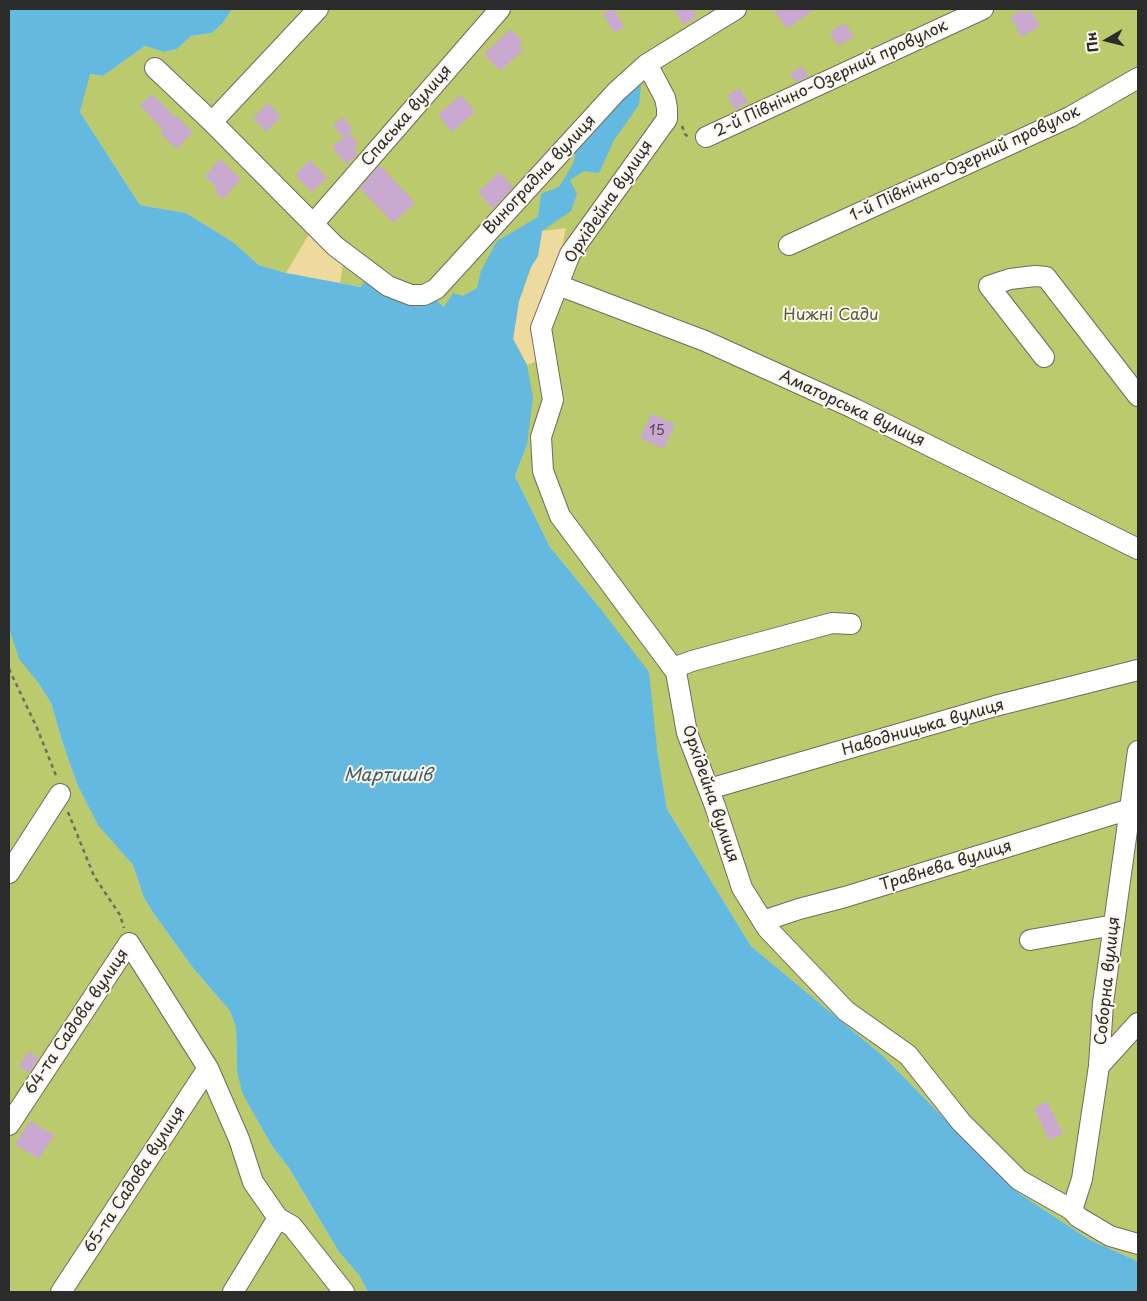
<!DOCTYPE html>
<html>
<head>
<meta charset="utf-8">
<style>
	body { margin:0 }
	#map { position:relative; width:1147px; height:1301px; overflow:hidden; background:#ede3c3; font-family:"Playpen Sans",sans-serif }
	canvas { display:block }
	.frame { position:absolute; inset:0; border:10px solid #2b2b2b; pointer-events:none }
	.north { position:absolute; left:1082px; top:15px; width:50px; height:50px; -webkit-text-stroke:4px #fbf7ec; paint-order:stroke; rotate:262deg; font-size:14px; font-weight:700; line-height:20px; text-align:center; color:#2b2b2b }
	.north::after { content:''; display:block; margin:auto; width:18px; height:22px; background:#2b2b2b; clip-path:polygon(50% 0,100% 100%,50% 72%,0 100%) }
</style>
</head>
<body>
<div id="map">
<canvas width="1147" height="1301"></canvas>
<div class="frame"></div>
<div class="north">Пн</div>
</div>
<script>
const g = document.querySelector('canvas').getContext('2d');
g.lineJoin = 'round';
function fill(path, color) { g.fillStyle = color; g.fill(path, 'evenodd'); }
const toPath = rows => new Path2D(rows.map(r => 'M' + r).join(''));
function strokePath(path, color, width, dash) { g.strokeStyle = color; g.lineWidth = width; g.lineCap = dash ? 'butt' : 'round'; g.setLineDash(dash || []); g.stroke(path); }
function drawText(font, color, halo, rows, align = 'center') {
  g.font = font + ' "Playpen Sans",sans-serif'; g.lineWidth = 4; g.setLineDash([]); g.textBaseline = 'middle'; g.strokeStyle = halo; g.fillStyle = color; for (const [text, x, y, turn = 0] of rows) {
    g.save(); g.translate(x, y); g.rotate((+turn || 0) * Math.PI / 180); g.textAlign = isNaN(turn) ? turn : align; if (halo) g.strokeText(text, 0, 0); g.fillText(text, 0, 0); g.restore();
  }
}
const green = toPath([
	[232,9,1138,9,1138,1263,1135,1260,1090,1240,1017,1192,882,1055,751,946,667,809,657,749,596,603,550,547,515,476,527,445,444,307,435,299,362,287,286,273,259,265,233,242,186,213,140,205,80,112,89,74,103,76,145,46,164,52,177,49,191,36,212,33,223,23],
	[9,623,10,631,37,681,51,703,62,741,77,784,98,824,133,865,144,898,154,914,193,968,230,1011,236,1028,237,1071,256,1118,272,1146,289,1168,339,1252,359,1275,368,1292,9,1292]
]);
const sand = toPath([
	[566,228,540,360,527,365,513,339,519,301,531,267,538,256,542,231],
	[312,229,344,259,340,283,286,273]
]);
const water = toPath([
	[9,9,232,9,223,23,212,33,191,36,177,49,164,52,145,46,103,76,90,74,80,112,140,205,186,213,233,242,259,265,286,273,361,287,367,278,435,299,444,307,453,293,463,296,477,288,481,271,497,241,538,217,541,194,559,187,573,164,578,145,627,87,641,85,639,105,614,140,599,173,584,171,570,180,577,194,571,211,542,231,538,256,531,267,519,301,513,339,527,365,533,397,527,445,515,476,550,547,596,603,649,672,657,749,667,809,751,946,882,1055,1017,1192,1090,1240,1135,1260,1138,1263,1138,1292,368,1292,359,1275,339,1252,289,1168,272,1146,256,1118,242,1092,237,1071,236,1028,230,1011,193,968,154,914,144,898,133,865,98,825,77,784,62,741,51,703,37,681,19,659,10,631,9,623]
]);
const building = toPath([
	[612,9,614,9,624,27,614,33,603,14],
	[673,9,692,9,697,16,684,25],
	[773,9,815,9,787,29],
	[1022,10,1024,14,1031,10,1040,26,1021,37,1011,16],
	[845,23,854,37,838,46,830,32],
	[511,29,523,42,519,46,523,50,500,71,484,54],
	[801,66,809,76,796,82,790,74],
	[739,88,748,102,735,110,727,96],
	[152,94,175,117,176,116,193,132,177,149,160,133,163,130,140,105],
	[461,95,475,112,452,132,438,115],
	[268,103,281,117,266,132,253,118],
	[343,117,353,129,343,137,333,125],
	[349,133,358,144,354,148,358,154,346,164,332,147],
	[220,159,241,179,223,199,215,191,217,188,205,176],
	[310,160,327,178,312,192,295,175],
	[380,165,415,203,393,223,360,188],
	[499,172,513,187,493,209,478,192],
	[651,414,675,424,664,449,640,438],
	[29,1051,39,1058,29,1073,19,1066],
	[1047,1101,1063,1134,1049,1140,1034,1108],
	[30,1121,54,1135,39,1159,15,1144]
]);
const path = toPath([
	[682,126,685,134,689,138],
	[9,669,37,728,57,778],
	[68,812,94,876,120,915,124,928]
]);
const minor = toPath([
	[647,64,665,98,667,108,667,119,570,254,541,328,553,400,541,437,543,471,560,516,676,672,687,733,715,806,742,888,767,928,846,1011,908,1055,961,1122,1019,1180,1072,1210,1078,1217,1110,1236,1138,1244],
	[155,68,212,122,335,246,388,286,411,295,424,295,436,289,616,92,647,64,736,9],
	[212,122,318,9],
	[706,137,983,9],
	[313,224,500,9],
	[789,245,1070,117,1138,78],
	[558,285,705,341,853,408,1138,549],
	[1044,357,989,286,1010,279,1035,276,1046,277,1138,396],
	[673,668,692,661,832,623,851,624],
	[709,789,995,706,1138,670],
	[9,873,60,794],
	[763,921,799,909,845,897,1130,809],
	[1030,940,1114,925],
	[1099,1066,1138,1023],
	[9,1125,129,943,208,1068,239,1139,253,1182,278,1218,292,1226,344,1292],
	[1072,1210,1082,1179,1099,1066,1103,1003,1138,751],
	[61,1292,208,1068],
	[233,1292,278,1218]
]);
const numberNames = [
	["15",657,431]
];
const streetNames = [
	["2-й Північно-Озерний провулок",831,79,-25],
	["Спаська вулиця",407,116,-49],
	["1-й Північно-Озерний провулок",965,164,-25],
	["Виноградна вулиця",540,175,-47],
	["Орхідейна вулиця",609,202,-56],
	["Аматорська вулиця",852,409,25],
	["Наводницька вулиця",923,728,-16],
	["Орхідейна вулиця",710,794,71],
	["Травнева вулиця",946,866,-17],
	["Соборна вулиця",1108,981,-84],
	["64-та Садова вулиця",77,1022,-56],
	["65-та Садова вулиця",135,1180,-57]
];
const parkNames = [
	["Нижні Сади",831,316]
];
const waterNames = [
	["Мартишів",388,776]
];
fill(green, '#baca6c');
fill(sand, '#eeda9e');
fill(water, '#63b9e0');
fill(building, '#caa9d0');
strokePath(minor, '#6f6b60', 22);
strokePath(path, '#6f6b60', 2.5, [4, 4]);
strokePath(minor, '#fff', 20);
drawText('14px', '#534a54', null, numberNames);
drawText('16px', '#2b2b2b', '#fbf7ec', streetNames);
drawText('16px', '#565b3e', '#fbf7ec', parkNames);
drawText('italic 18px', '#3f5d6a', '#fbf7ec', waterNames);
</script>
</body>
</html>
